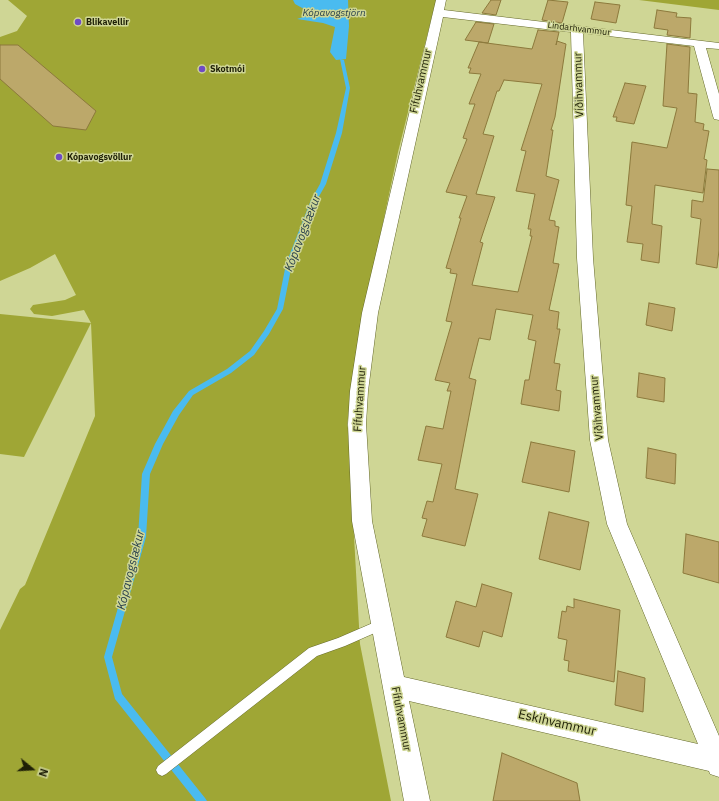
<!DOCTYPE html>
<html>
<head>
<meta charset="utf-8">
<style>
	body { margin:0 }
	#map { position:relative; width:719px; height:801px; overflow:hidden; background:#cfd695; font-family:"IBM Plex Sans",sans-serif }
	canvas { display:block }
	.north { position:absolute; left:12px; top:749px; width:40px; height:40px; -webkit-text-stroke:3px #cfd695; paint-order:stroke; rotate:108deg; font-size:11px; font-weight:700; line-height:16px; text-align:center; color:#1e1f06 }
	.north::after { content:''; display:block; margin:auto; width:14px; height:18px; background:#1e1f06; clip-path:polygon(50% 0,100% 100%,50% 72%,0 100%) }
</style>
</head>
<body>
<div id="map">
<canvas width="719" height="801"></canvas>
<div class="north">N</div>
</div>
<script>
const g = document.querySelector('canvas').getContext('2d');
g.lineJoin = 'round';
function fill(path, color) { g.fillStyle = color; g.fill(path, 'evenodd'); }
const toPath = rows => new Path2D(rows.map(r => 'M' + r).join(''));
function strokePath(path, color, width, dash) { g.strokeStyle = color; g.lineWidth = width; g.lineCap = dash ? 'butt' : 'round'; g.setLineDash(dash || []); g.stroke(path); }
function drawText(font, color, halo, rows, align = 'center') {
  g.font = font + ' "IBM Plex Sans",sans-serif'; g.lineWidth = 3; g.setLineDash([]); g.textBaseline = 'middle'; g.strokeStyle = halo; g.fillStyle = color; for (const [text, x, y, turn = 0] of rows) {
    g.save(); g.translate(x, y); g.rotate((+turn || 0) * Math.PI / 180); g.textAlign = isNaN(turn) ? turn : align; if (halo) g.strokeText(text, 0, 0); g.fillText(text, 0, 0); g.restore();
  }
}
const green = toPath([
	[8,0,436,0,398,152,365,307,347,425,348,428,360,644,391,801,0,801,0,630,20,589,25,585,95,416,91,323,24,457,0,454,0,314,91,323,84,310,52,316,34,314,30,309,33,305,65,300,76,295,55,254,30,268,0,281,0,37,17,31,27,16],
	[639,0,719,0,719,10]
]);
const water = toPath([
	[293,0,348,0,349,26,346,59,336,60,330,52,335,27,323,23,297,19,313,14,295,4]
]);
const stream = toPath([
	[340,59,344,60,350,88,342,133,326,184,317,200,292,264,283,309,269,334,254,355,231,373,193,395,179,415,163,444,150,474,146,537,112,657,122,694,205,798,207,801,196,801,115,699,104,657,138,537,142,474,155,444,173,411,189,391,227,369,250,351,264,331,277,309,286,264,311,200,320,184,336,133,346,88,340,59]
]);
const building = toPath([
	[491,0,501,0,496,15,482,13,491,0],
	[548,0,568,2,562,23,542,20,548,0],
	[595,2,620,5,616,23,591,19,595,2],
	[657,10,677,13,676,17,691,18,690,38,667,35,668,30,654,28,657,10],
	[476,22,494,24,488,43,465,40,476,22],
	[538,30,559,32,556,45,557,41,566,44,555,117,551,130,553,130,546,176,559,180,549,220,555,221,555,226,559,227,553,263,559,264,549,310,559,312,557,329,560,329,554,363,560,364,556,390,561,391,559,411,521,404,525,380,529,380,536,341,528,339,533,315,496,309,490,340,479,338,469,378,476,380,455,489,478,494,465,546,422,536,427,519,422,518,427,501,433,502,442,464,418,460,426,426,443,429,451,391,447,391,450,383,435,380,452,322,446,321,457,274,450,273,451,269,446,268,461,218,459,218,467,196,446,192,467,139,463,138,475,104,469,104,481,74,469,73,471,68,468,68,479,42,532,49,538,30],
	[504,80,542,84,521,150,526,151,516,191,535,194,528,229,531,229,530,236,532,236,518,292,472,285,483,243,480,242,495,197,476,194,494,136,483,134,497,91,499,91,504,80],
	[667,44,690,47,688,93,697,94,695,122,704,124,703,130,709,131,704,159,707,160,703,193,655,185,652,224,662,226,659,263,641,260,643,244,627,242,632,206,626,205,632,142,667,148,677,108,663,106,667,44],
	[0,45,18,45,96,111,86,130,53,126,0,79,0,45],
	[625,83,646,86,634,124,616,121,617,117,613,117,625,83],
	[707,169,719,170,719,250,717,268,696,264,701,219,691,217,692,200,703,202,707,169],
	[649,303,675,308,672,331,646,325,649,303],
	[639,373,665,378,664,402,637,397,639,373],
	[531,442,575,451,569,492,522,482,531,442],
	[648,448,676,454,675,484,646,478,648,448],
	[549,512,589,522,580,570,539,559,549,512],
	[686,534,719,542,719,583,683,573,686,534],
	[482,584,512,593,502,637,483,631,479,647,446,637,456,601,476,607,482,584],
	[574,599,620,610,614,682,568,671,569,661,564,660,567,640,558,638,562,611,566,612,567,606,574,608,574,599],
	[618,671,645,678,643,712,615,705,618,671],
	[502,753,577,783,580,801,493,801,502,753]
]);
const service = toPath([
	[382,619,386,620,388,624,386,628,345,646,317,656,166,774,162,776,158,774,156,770,158,766,309,648,338,638,382,619]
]);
const minor = toPath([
	[436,0,446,0,444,10,719,43,719,49,706,48,719,94,719,120,714,119,713,116,694,46,583,33,593,258,608,440,627,524,719,736,719,777,710,774,709,771,409,701,430,801,404,801,352,521,348,424,350,391,362,313,436,0],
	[443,17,571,32,577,258,590,440,607,524,698,744,404,677,372,521,366,424,368,391,378,313,443,17]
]);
const markers = [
	[78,22,4,"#6f4bc4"],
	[202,69,4,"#6f4bc4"],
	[59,157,4,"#6f4bc4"]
];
const farPoinames = [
	["Blikavellir",86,22],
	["Skotmói",210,69],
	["Kópavogsvöllur",67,157]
];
const farStreetnames = [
	["Lindarhvammur",579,29,7]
];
const farWaternames = [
	["Kópavogstjörn",334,13]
];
const streetNames = [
	["Fífuhvammur",421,81,-77],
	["Víðihvammur",579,85,-92],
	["Fífuhvammur",360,399,-86],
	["Víðihvammur",597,408,-95],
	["Fífuhvammur",401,719,79]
];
const waterNames = [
	["Kópavogslækur",303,233,-69],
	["Kópavogslækur",131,570,-76]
];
const nearStreetnames = [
	["Eskihvammur",557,723,13]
];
fill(green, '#9fa635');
fill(water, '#4abbf0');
fill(stream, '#4abbf0');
fill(building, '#bca86a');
strokePath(building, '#8c793c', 1);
strokePath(service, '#64682b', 1);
strokePath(minor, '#64682b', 1);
fill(service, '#fff');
fill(minor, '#fff');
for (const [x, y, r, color] of markers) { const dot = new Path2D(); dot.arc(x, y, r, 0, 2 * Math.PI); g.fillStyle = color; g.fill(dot); strokePath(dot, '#cfd695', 1.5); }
drawText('bold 9px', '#1e1f06', '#cfd695', farPoinames, 'left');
drawText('9px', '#1e1f06', '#cfd695', farStreetnames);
drawText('italic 10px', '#273f4c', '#cfd695', farWaternames);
drawText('11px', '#1e1f06', '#cfd695', streetNames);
drawText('italic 12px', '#273f4c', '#cfd695', waterNames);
drawText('13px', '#1e1f06', '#cfd695', nearStreetnames);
</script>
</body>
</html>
